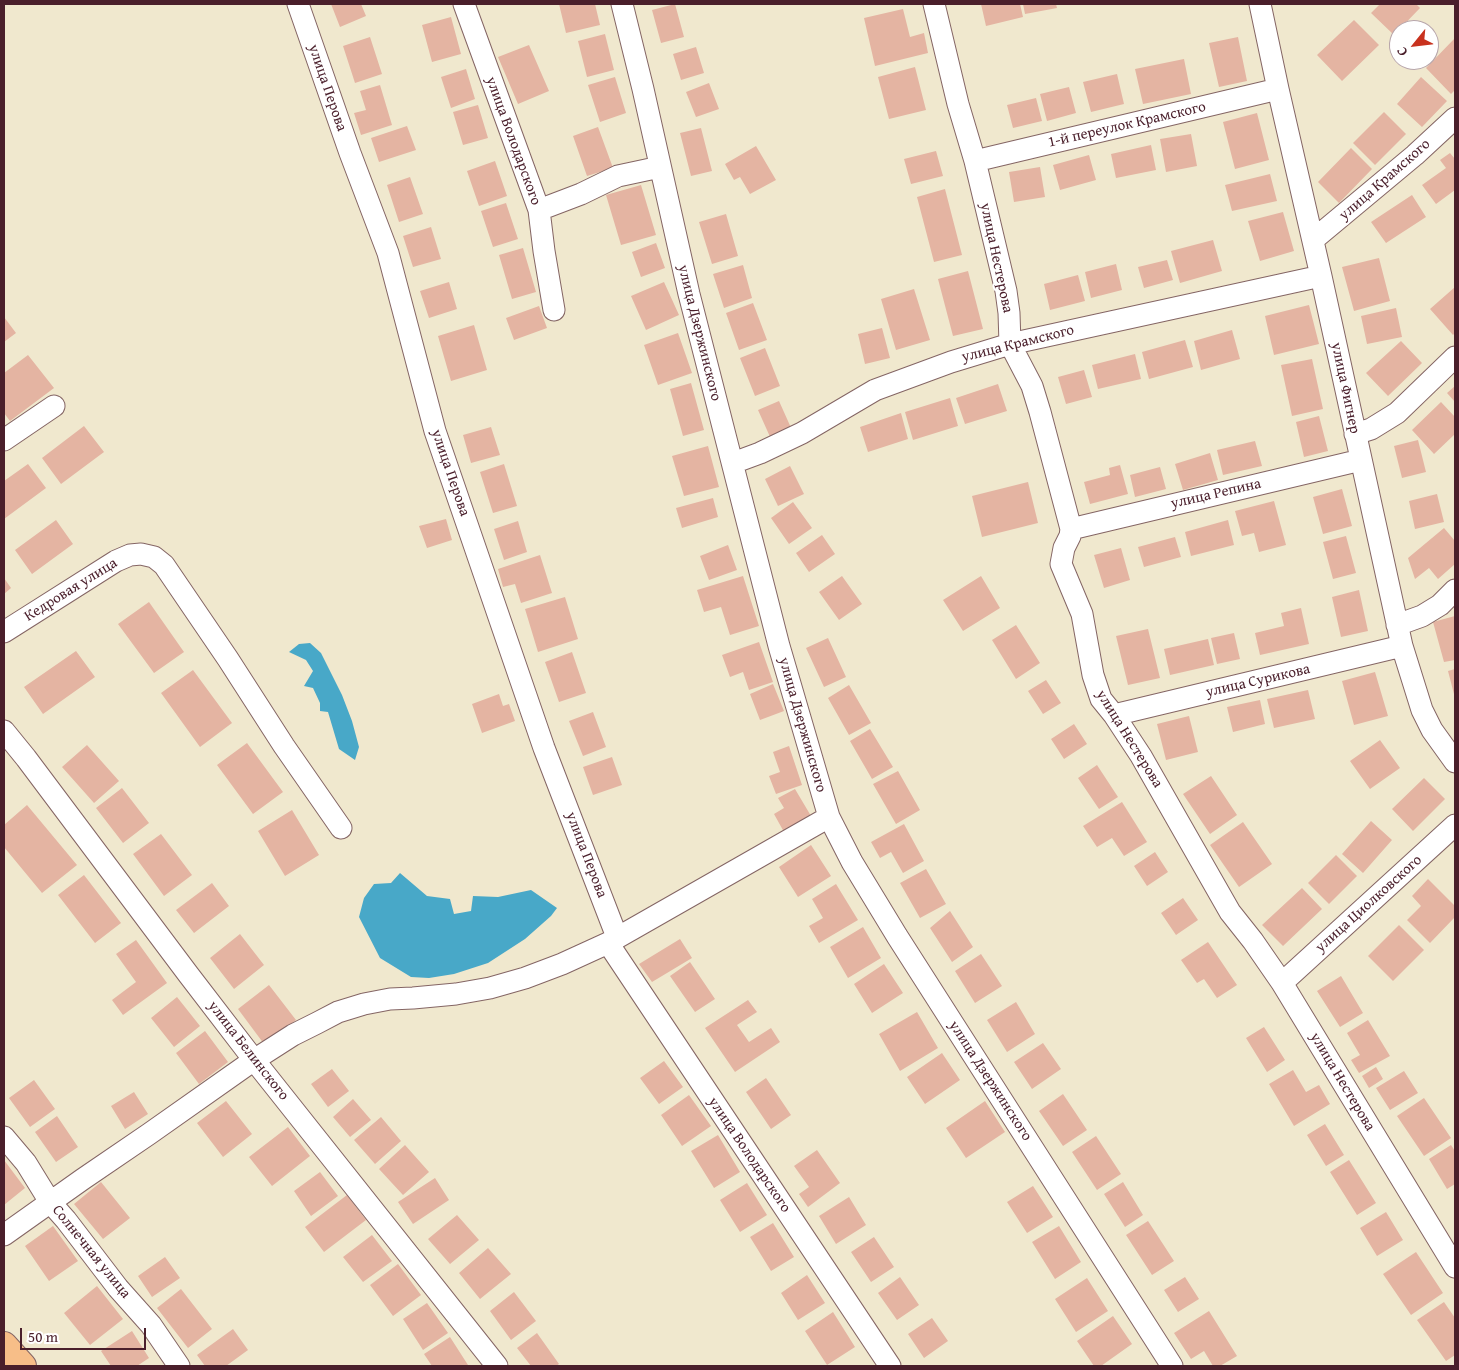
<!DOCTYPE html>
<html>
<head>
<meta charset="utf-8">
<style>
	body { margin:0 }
	#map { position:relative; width:1459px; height:1370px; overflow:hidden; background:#f0e8ce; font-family:"Gentium Book Plus",serif }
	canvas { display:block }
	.frame { position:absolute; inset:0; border:5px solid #4a1f2b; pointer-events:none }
	.north { position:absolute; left:1389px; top:20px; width:50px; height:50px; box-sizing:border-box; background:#fff; border:1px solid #b7a5aa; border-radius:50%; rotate:241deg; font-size:14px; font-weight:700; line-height:20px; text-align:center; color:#4a1f2b }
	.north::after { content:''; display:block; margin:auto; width:18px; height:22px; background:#c8321e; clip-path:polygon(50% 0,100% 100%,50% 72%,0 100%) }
	.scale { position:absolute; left:20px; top:1328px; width:126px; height:22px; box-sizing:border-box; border:2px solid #4a1f2b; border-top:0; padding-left:6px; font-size:15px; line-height:18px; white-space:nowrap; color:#4a1f2b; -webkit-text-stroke:4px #fff; paint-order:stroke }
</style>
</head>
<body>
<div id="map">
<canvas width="1459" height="1370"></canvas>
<div class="frame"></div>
<div class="north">С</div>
<div class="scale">50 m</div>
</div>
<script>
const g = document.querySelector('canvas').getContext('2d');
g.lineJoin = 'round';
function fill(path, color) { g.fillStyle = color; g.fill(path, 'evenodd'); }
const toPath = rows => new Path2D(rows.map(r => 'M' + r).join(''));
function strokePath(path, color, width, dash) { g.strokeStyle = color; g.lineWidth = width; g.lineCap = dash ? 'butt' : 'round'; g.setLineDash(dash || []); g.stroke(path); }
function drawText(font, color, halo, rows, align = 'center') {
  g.font = font + ' "Gentium Book Plus",serif'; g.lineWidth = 4; g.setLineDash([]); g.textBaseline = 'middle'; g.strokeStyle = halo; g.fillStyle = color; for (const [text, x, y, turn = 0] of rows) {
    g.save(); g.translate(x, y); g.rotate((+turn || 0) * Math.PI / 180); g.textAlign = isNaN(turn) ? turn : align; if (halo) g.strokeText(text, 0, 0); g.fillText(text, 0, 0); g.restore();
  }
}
const water = toPath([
	[310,643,321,653,342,695,352,721,359,747,355,760,339,749,328,712,320,711,320,703,313,688,304,686,313,671,306,660,289,652,299,644],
	[400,873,427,896,450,899,454,914,471,911,473,896,498,897,531,890,557,908,551,916,525,939,488,963,454,974,429,978,411,977,380,958,359,917,364,898,374,884,391,883]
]);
const building = toPath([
	[331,4,361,4,366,16,340,27],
	[559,4,595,4,600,25,566,33],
	[675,4,684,37,661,43,652,10],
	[981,4,1020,4,1023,17,986,26],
	[1023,4,1056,4,1057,8,1025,14],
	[1380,4,1416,4,1420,8,1394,35,1371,13],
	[903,9,910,37,924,33,928,53,875,66,864,18],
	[451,17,461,54,432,62,422,25],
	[1354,20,1379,45,1342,81,1317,55],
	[605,34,614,70,587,77,578,41],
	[370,37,382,74,355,83,343,46],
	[1238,37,1247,81,1219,87,1209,43],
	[1455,38,1455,90,1451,94,1426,68],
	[529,45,549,91,518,104,498,57],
	[696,47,704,73,681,80,673,54],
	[1184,59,1191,94,1143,104,1135,69],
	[915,67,926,110,889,119,878,77],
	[466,69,475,99,451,108,441,77],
	[1117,74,1124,104,1091,112,1083,82],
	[615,77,626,113,600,122,588,85],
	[1421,77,1447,101,1422,127,1397,104],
	[709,83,719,109,696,117,686,92],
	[380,85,392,125,361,135,354,113,366,110,360,91],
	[1069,87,1076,113,1047,121,1040,94],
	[1036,98,1042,121,1013,128,1007,105],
	[478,105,488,138,463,145,453,112],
	[1384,112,1406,134,1375,165,1353,143],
	[1257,113,1269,160,1235,169,1223,122],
	[407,126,416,150,379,162,371,138],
	[598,127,613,168,587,176,573,136],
	[701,128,712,171,691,176,680,133],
	[1191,134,1197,166,1166,172,1160,139],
	[1151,145,1156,170,1116,178,1111,154],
	[756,146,776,180,750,194,740,177,734,180,725,164],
	[1351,148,1372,169,1339,203,1318,182],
	[936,151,943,176,911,184,904,159],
	[1450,153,1455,159,1455,190,1436,204,1422,185,1446,168,1440,160],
	[1089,155,1096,180,1060,190,1053,165],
	[495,161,507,196,479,206,467,171],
	[1040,167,1045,197,1014,202,1009,172],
	[1270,174,1277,201,1232,211,1225,185],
	[410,177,423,214,399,222,387,185],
	[641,185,656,235,621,245,606,195],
	[945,189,962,255,934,262,917,197],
	[1412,195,1426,217,1386,243,1371,222],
	[506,203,518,239,493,247,481,211],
	[1283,212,1294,251,1260,261,1248,221],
	[726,214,738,256,712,264,699,222],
	[431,227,441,259,413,267,403,236],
	[1213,240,1222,271,1180,283,1171,251],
	[656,243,665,268,641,277,632,252],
	[523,248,536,292,512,299,499,255],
	[1379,258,1390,301,1354,311,1342,267],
	[1167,260,1173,280,1144,288,1138,267],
	[1116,264,1122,290,1091,298,1085,272],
	[743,265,752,298,724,308,713,274],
	[968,271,983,329,953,336,938,279],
	[1078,275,1085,301,1050,310,1044,284],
	[449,282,457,309,429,318,420,291],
	[664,282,679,315,646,330,631,296],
	[1455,287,1455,333,1453,335,1430,309],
	[914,289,930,340,896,350,881,299],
	[753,303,767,340,739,350,726,313],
	[1309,305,1319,344,1274,355,1265,316],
	[539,306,547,328,514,340,506,318],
	[1396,308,1402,337,1367,344,1361,316],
	[4,317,16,333,4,342],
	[474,325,487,370,451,381,438,336],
	[882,328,890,358,865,364,858,334],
	[1232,330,1240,359,1201,370,1194,341],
	[678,333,692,373,658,385,644,345],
	[1185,340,1193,367,1149,379,1142,352],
	[1401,341,1422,363,1388,396,1366,373],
	[765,348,780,386,755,396,740,358],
	[1135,354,1141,379,1098,389,1092,365],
	[28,355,54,388,10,421,4,413,4,373],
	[1312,359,1323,409,1292,416,1281,365],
	[1084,370,1092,397,1066,404,1058,377],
	[691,383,704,430,683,436,670,389],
	[998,384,1007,411,965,424,956,398],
	[1455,386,1455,402,1447,393],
	[950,398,958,426,913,440,905,412],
	[779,401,792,430,771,439,758,410],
	[1441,402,1455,417,1455,434,1434,454,1412,430],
	[901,413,908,439,868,452,860,427],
	[1319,416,1328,451,1304,457,1296,422],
	[84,426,104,452,61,484,42,458],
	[491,427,500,455,471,463,463,435],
	[1418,440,1426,472,1402,478,1394,446],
	[1255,441,1262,466,1223,475,1217,450],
	[708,446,719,487,684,496,672,456],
	[1210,453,1218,480,1183,490,1175,464],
	[28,464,46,488,4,519,4,481],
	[504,464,517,506,493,513,480,472],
	[1120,465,1128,494,1090,504,1084,482,1110,475,1109,468],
	[790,466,804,494,778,506,765,479],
	[1160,467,1166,489,1135,497,1130,475],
	[1028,482,1038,523,982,537,972,496],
	[1342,489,1352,526,1323,534,1313,497],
	[1437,494,1444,522,1415,529,1409,501],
	[713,498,718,517,682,528,676,508],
	[1274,501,1286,545,1259,552,1254,533,1242,536,1235,511],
	[793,502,812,528,789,544,771,518],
	[446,519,452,540,427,548,419,526],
	[56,520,73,544,32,574,15,550],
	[1228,520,1234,545,1191,556,1185,532],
	[518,521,527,552,504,560,494,529],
	[1444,528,1455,541,1455,548,1454,550,1455,552,1455,564,1438,579,1429,568,1415,579,1408,558],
	[822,535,835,554,809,572,796,553],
	[1346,536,1356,573,1333,579,1323,542],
	[1175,537,1181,557,1144,567,1138,547],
	[728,545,737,570,709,580,700,556],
	[1121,548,1130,580,1104,588,1094,555],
	[540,555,552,593,521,603,515,584,503,587,498,569],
	[743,576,759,626,730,635,721,607,704,612,697,590],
	[842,576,862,604,839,620,819,592],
	[981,576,1000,608,963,631,943,600],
	[4,578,11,588,4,594],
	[1359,590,1368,631,1341,637,1332,597],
	[565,597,578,639,538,652,525,609],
	[149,602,184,652,154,673,118,624],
	[1301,608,1309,644,1260,655,1255,633,1284,626,1281,613],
	[1455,616,1455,660,1444,662,1433,622],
	[1016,625,1040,663,1016,679,992,640],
	[1148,629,1160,678,1128,685,1116,636],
	[1234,633,1240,659,1217,664,1211,638],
	[828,638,846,677,824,687,806,648],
	[1208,639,1214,665,1170,675,1164,649],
	[759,642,773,682,749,690,743,672,730,677,722,655],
	[76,651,95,677,43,714,24,687],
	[572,652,586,693,559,702,545,662],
	[1455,669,1455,698,1448,671],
	[193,670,232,723,200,747,161,693],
	[1375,672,1388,716,1354,725,1342,681],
	[1046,680,1061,703,1043,714,1028,691],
	[773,684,784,711,760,720,750,694],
	[849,685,871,723,849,735,828,698],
	[1308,690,1315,719,1274,728,1267,699],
	[499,694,503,706,509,704,515,721,482,733,472,704],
	[1260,700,1265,724,1233,732,1227,707],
	[593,712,606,747,583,756,569,721],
	[1189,716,1198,752,1166,760,1157,724],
	[1074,724,1087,744,1064,759,1051,739],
	[870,729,893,767,872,779,850,741],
	[1380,740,1400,768,1370,789,1350,761],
	[247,743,283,792,253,814,217,765],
	[87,745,119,781,94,803,62,767],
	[789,746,802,785,776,794,769,776,780,772,773,752],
	[612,757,622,785,593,795,583,767],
	[1097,765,1118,797,1099,809,1078,778],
	[898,771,920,810,896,824,873,784],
	[1211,776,1237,815,1210,834,1183,794],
	[1424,778,1445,799,1413,831,1392,809],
	[122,788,149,823,123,843,96,808],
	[795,789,811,816,784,832,774,814,784,808,778,798],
	[1122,802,1147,842,1124,856,1112,838,1097,847,1083,826],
	[27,805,77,865,42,893,4,847,4,825],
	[292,810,319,855,285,876,258,831],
	[1371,821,1392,840,1363,873,1342,854],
	[1243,822,1272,864,1239,887,1210,845],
	[904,824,924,861,903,873,891,852,880,858,871,842],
	[161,834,192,875,164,896,133,854],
	[811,845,831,876,798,897,779,867],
	[1155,852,1168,872,1147,886,1134,866],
	[1336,855,1357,876,1329,904,1308,883],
	[926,869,946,904,920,918,900,883],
	[84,875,121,923,95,943,58,895],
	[1428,879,1455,906,1455,917,1430,943,1407,920,1421,906,1412,896],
	[212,883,229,906,194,933,176,910],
	[836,884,858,920,819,943,809,926,823,918,812,899],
	[1302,888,1322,909,1283,946,1262,925],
	[1183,898,1198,920,1176,935,1161,913],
	[950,911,973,947,952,962,930,928],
	[1399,925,1424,950,1393,981,1368,956],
	[863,927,881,958,848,978,830,947],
	[240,934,264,965,234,989,210,958],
	[680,939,692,958,652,982,639,964],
	[136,940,167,983,123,1015,112,1000,136,982,116,954],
	[1208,942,1237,985,1217,998,1204,979,1197,983,1181,960],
	[981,954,1002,986,975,1003,955,971],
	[690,962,715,999,695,1012,670,976],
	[884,964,903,993,872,1013,854,984],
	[1341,976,1363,1013,1340,1027,1317,991],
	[269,985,296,1020,264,1044,238,1009],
	[177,997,200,1026,174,1047,151,1018],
	[748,1000,757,1012,737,1025,749,1042,771,1028,780,1042,735,1072,705,1028],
	[1016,1002,1035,1034,1007,1052,987,1020],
	[917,1012,938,1048,900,1071,879,1034],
	[1368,1020,1390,1056,1359,1073,1351,1060,1360,1055,1347,1033],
	[1264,1027,1285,1060,1267,1072,1246,1038],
	[205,1031,228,1062,199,1084,176,1053],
	[1043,1043,1061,1069,1032,1089,1014,1062],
	[942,1053,960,1080,925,1104,907,1077],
	[664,1061,683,1087,659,1104,640,1078],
	[1376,1067,1383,1079,1369,1088,1362,1076],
	[332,1069,349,1091,328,1107,311,1084],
	[1293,1070,1306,1092,1319,1085,1330,1104,1294,1126,1269,1084],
	[1404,1071,1418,1093,1390,1110,1376,1088],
	[766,1078,791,1115,771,1129,746,1092],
	[34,1080,55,1109,30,1127,9,1098],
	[134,1092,148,1114,125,1129,111,1106],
	[1063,1094,1087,1130,1063,1146,1039,1111],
	[689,1095,711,1126,682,1146,661,1115],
	[1424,1098,1451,1138,1424,1156,1397,1116],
	[353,1099,371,1120,350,1137,333,1117],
	[226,1101,252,1134,223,1157,197,1123],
	[985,1101,1005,1132,966,1158,946,1128],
	[57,1116,78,1147,56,1162,35,1132],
	[381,1117,401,1141,375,1164,354,1140],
	[1325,1124,1344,1155,1326,1166,1307,1135],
	[288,1127,310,1156,272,1186,249,1157],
	[718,1135,740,1172,714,1188,691,1151],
	[1096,1136,1121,1174,1097,1190,1072,1152],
	[405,1145,429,1172,403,1195,379,1169],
	[1451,1145,1455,1151,1455,1184,1447,1189,1429,1159],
	[817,1150,840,1183,808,1207,799,1194,809,1187,794,1166],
	[4,1160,25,1188,4,1205],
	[1349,1160,1376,1203,1357,1215,1330,1172],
	[320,1172,338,1196,311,1216,294,1191],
	[435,1178,449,1200,413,1224,398,1202],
	[101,1182,130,1218,103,1239,74,1204],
	[1123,1182,1143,1215,1125,1227,1104,1194],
	[747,1183,767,1215,740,1232,720,1200],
	[1033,1186,1053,1217,1027,1233,1007,1202],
	[347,1195,366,1220,324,1252,305,1227],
	[849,1197,866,1225,836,1244,819,1216],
	[1386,1212,1403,1240,1377,1256,1360,1228],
	[457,1215,479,1240,450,1264,428,1239],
	[1148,1221,1174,1261,1152,1275,1126,1235],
	[773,1223,794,1257,771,1271,750,1237],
	[53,1226,78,1261,49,1281,25,1246],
	[1059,1226,1081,1262,1055,1279,1032,1242],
	[372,1235,392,1261,363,1282,343,1257],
	[874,1237,894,1267,871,1282,851,1252],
	[488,1248,511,1274,480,1299,459,1273],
	[1416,1252,1443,1293,1411,1315,1383,1274],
	[165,1257,180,1278,152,1297,138,1276],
	[398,1264,421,1295,393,1316,370,1285],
	[807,1275,825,1303,798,1320,781,1293],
	[900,1277,919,1305,897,1320,878,1293],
	[1185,1277,1199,1299,1178,1312,1164,1290],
	[1087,1278,1108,1311,1076,1332,1055,1299],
	[97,1286,123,1319,90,1345,64,1313],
	[181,1289,212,1329,188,1348,157,1308],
	[514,1292,536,1321,511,1340,490,1311],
	[1444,1302,1455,1318,1455,1355,1446,1361,1417,1320],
	[427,1303,448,1333,423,1350,403,1319],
	[1209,1311,1237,1356,1220,1366,1213,1366,1204,1351,1191,1359,1174,1333],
	[833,1312,855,1347,827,1365,805,1331],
	[1113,1316,1132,1344,1101,1366,1094,1366,1077,1341],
	[932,1318,948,1341,924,1358,908,1334],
	[233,1329,248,1350,226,1366,205,1366,197,1355],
	[132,1331,149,1358,137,1366,111,1366,101,1351],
	[537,1333,559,1364,556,1366,531,1366,517,1348],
	[450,1337,468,1365,466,1366,432,1366,424,1354]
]);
const minor = toPath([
	[298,4,350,153,388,253,435,431,544,748,617,937],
	[464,4,539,210,544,251,554,310],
	[622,4,643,89,689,294,779,646,829,817,852,862,897,936,1172,1366],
	[934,4,958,104,975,161,1006,291,1009,313,1010,344,1032,386,1040,412,1071,529,1070,536,1064,548,1061,564,1082,614,1093,675,1101,699,1114,715,1141,756,1230,912,1253,941,1282,983,1455,1267],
	[1260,4,1278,89,1321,276,1402,646,1422,710,1432,730,1455,762],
	[975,161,1278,89],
	[539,210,581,194,618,176,660,167],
	[1313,240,1415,155,1455,118],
	[1355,434,1371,429,1397,413,1455,357],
	[4,440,54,406],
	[733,463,760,453,802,433,875,390,951,362,1010,344,1321,276],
	[1071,529,1361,460],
	[1397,625,1422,616,1440,605,1455,590],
	[4,632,116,561,130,555,141,554,154,557,164,565,228,659,284,746,341,828],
	[1114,715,1402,646],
	[4,731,26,758,188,974,254,1060,497,1366],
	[608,943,890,1366],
	[1282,983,1455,825],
	[4,1137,26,1163,50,1202,66,1220,118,1288,151,1325,179,1366],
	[4,1235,83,1179,149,1134,254,1060,293,1035,317,1023,338,1012,364,1004,390,999,413,998,456,994,490,988,525,978,562,964,608,943,829,817]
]);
const major = toPath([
	[4,1345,23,1366]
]);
const streetNames = [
	["улица Перова",327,88,71],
	["1-й переулок Крамского",1127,125,-13],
	["улица Володарского",513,141,70],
	["улица Крамского",1385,180,-41],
	["улица Нестерова",996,258,78],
	["улица Дзержинского",699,333,76],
	["улица Крамского",1018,344,-14],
	["улица Фигнер",1345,388,78],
	["улица Перова",450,473,71],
	["улица Репина",1216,494,-13],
	["Кедровая улица",71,590,-32],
	["улица Сурикова",1258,681,-13],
	["улица Дзержинского",802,725,74],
	["улица Нестерова",1129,739,58],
	["улица Перова",586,855,69],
	["улица Циолковского",1369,904,-42],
	["улица Белинского",248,1051,52],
	["улица Дзержинского",990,1081,57],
	["улица Нестерова",1342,1082,59],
	["улица Володарского",749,1155,56],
	["Солнечная улица",91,1252,51]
];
fill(water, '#48a8c8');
fill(building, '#e4b4a2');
strokePath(minor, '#846564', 23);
strokePath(major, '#846564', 28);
strokePath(minor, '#fff', 21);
strokePath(major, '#f7be88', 26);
drawText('15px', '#4a1f2b', '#fff', streetNames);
</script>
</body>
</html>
